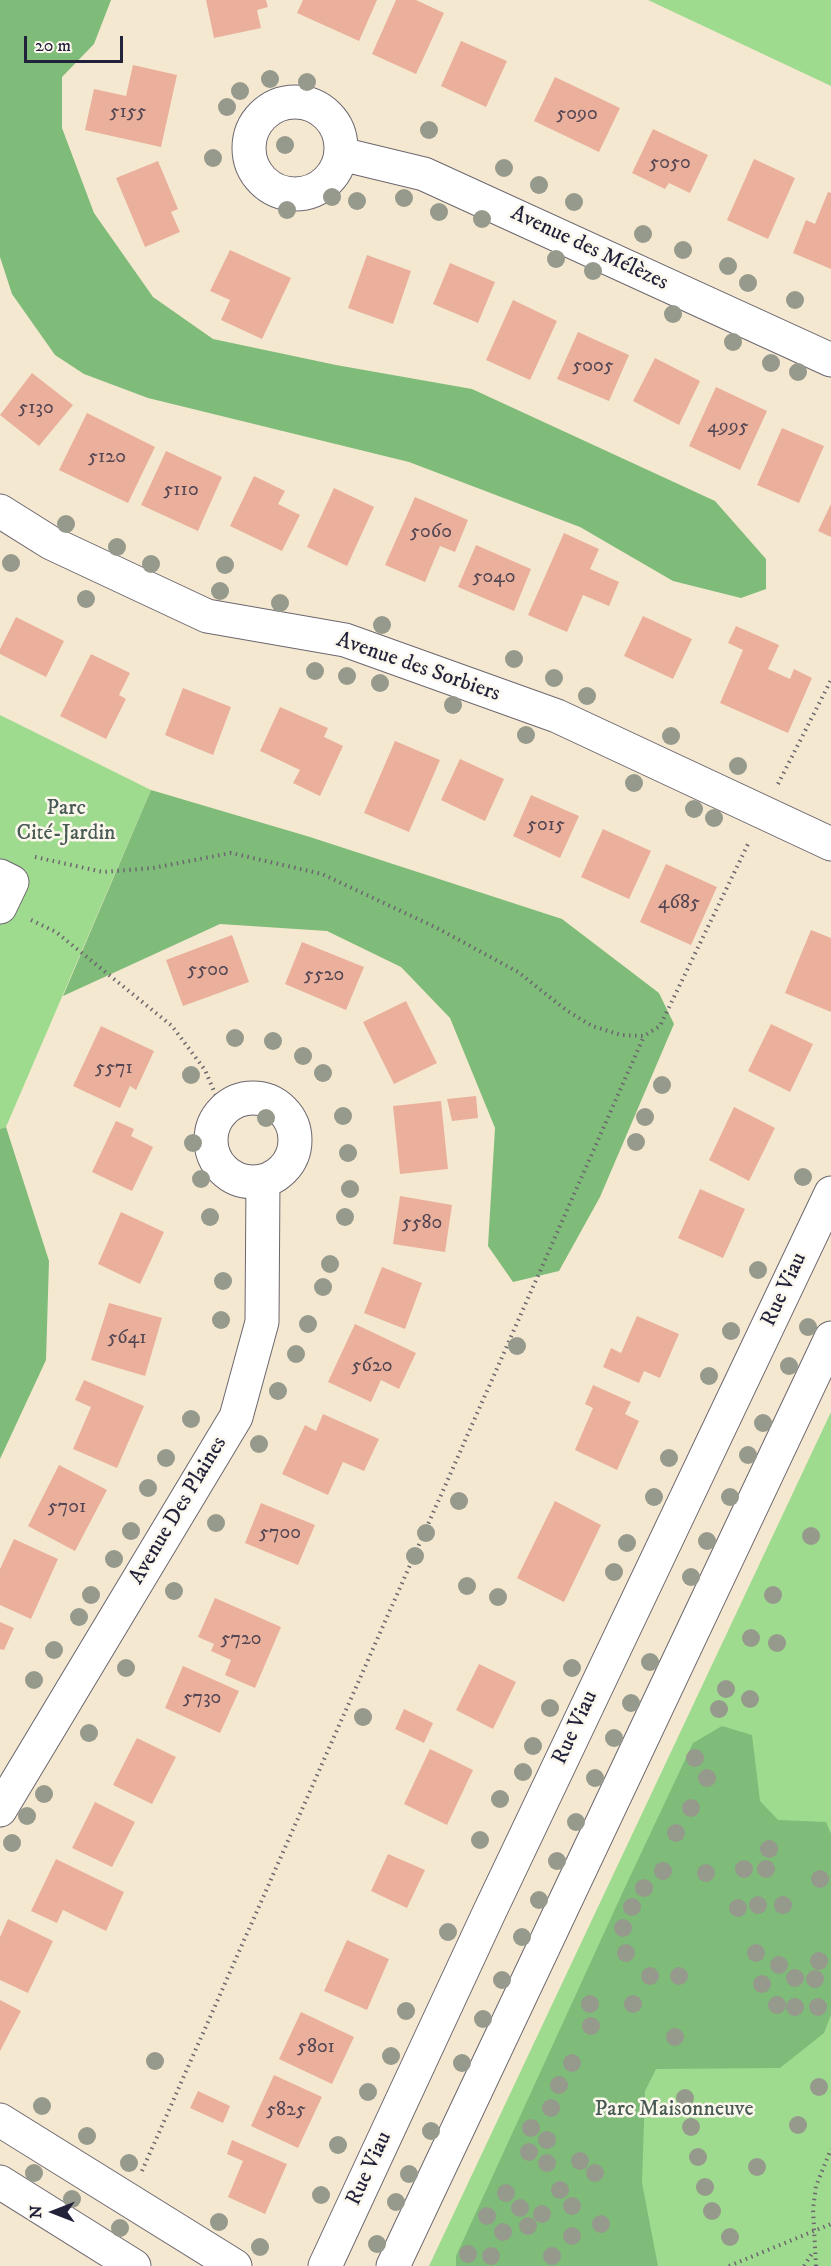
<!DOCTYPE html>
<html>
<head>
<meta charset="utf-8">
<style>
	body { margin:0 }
	#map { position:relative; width:831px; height:2266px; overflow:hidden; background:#f5e8d0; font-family:"IM FELL DW Pica",serif }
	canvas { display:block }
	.north { position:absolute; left:24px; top:2182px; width:60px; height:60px; -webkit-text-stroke:4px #fbf7ec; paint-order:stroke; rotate:270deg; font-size:16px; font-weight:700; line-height:24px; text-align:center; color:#22223b }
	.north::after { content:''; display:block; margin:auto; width:21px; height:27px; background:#22223b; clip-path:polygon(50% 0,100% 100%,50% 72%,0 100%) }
	.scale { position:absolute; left:24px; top:36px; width:99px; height:27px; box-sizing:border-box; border:3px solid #22223b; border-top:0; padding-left:8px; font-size:18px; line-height:21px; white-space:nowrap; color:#22223b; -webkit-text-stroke:4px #fbf7ec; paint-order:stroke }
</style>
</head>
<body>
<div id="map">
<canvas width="831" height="2266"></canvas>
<div class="north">N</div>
<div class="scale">20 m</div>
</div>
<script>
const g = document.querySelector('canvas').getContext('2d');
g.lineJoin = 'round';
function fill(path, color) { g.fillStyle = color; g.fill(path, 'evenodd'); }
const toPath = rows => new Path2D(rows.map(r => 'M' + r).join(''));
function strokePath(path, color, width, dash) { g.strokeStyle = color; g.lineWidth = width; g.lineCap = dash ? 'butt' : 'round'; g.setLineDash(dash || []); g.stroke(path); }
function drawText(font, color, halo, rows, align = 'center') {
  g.font = font + ' "IM FELL DW Pica",serif'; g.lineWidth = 5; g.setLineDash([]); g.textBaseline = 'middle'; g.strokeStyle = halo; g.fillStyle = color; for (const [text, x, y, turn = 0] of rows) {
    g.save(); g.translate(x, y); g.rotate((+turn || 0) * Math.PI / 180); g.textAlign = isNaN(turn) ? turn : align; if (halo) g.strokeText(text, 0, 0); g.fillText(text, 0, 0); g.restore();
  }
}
const green = toPath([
	[648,0,831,0,831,86],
	[0,715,151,790,6,1127,0,1129],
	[831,1412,831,2266,429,2266]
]);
const forest = toPath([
	[0,0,111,0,94,44,62,77,62,128,94,213,153,297,213,339,336,365,472,389,715,501,766,559,766,589,741,598,673,581,580,527,409,462,148,398,84,374,55,355,12,294,0,257],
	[151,790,310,837,562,919,659,993,674,1024,600,1197,559,1271,513,1282,488,1246,495,1128,450,1018,401,967,327,931,220,924,63,996],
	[6,1127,49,1261,46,1360,0,1459,0,1129],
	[722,1726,752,1735,760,1801,778,1820,826,1822,831,1834,831,2015,824,2033,780,2068,656,2069,645,2091,642,2183,658,2266,456,2266,456,2256,627,1883,693,1743]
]);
const building = toPath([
	[206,0,266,0,268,7,257,10,261,28,214,38],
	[303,0,377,0,359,41,297,13],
	[396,0,416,0,444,13,416,74,372,54],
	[461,41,507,61,486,107,441,86],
	[133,65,177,75,161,147,85,130,94,89,126,96],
	[555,77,620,108,599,152,534,121],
	[653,129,708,155,690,193,669,183,665,189,632,173],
	[754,159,795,178,768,239,727,220],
	[158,161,178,209,171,212,180,232,145,247,116,178],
	[828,192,831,193,831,269,793,253,806,220,815,224],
	[230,250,291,278,262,339,221,320,230,300,210,291],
	[367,255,411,271,393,324,348,308],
	[450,263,495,282,478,323,433,304],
	[513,300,557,321,530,380,486,360],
	[578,332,629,355,609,401,557,379],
	[655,358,700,381,679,425,633,401],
	[32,373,73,405,39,446,0,415],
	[716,387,767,411,740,470,689,446],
	[87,413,155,447,128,503,59,470],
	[782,428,824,446,799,503,757,485],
	[166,451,222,477,198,531,141,505],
	[254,476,285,491,278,504,300,515,282,551,230,526],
	[334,488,374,507,347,566,307,547],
	[415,497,468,520,455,552,440,546,425,582,385,565],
	[831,504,831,537,818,531],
	[564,533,599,549,590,569,619,582,609,606,583,595,567,632,528,615],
	[476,545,531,569,514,611,458,587],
	[643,616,692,639,673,679,624,656],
	[16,617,64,641,46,677,0,654,0,649],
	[736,626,779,645,768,669,790,679,794,669,812,678,788,733,720,703,743,650,728,643],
	[91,654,130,673,119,695,126,699,106,739,60,716],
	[183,688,231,707,213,755,165,735],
	[280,707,328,728,324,737,343,746,320,796,293,783,300,770,260,751],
	[395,741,440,760,409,832,364,813],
	[460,759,504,779,485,821,441,800],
	[531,795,579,816,560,858,513,836],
	[603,829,651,851,629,899,581,877],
	[666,864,717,887,691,945,640,922],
	[811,930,831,938,831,1012,785,993],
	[232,935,249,982,183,1006,166,960],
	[302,942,364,967,346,1010,285,984],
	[406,1001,437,1063,394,1084,363,1022],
	[771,1024,813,1044,790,1092,748,1071],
	[101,1026,154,1051,136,1090,130,1086,120,1108,73,1086],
	[476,1096,478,1118,452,1121,447,1099],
	[441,1101,448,1169,400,1174,393,1106],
	[734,1107,775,1128,749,1181,709,1160],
	[116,1121,134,1129,131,1136,153,1147,132,1191,92,1172],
	[700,1189,745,1209,723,1258,678,1238],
	[400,1196,452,1205,445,1252,393,1244],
	[121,1212,164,1232,140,1284,98,1264],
	[382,1267,422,1283,405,1329,364,1313],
	[109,1303,162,1318,145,1376,91,1360],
	[637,1316,679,1334,660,1378,644,1371,639,1383,603,1367,611,1348,621,1353],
	[355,1324,416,1353,399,1389,381,1380,371,1402,328,1382],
	[84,1380,144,1406,117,1468,73,1449,91,1407,75,1400],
	[593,1385,631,1402,625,1414,639,1421,617,1470,575,1450,593,1408,585,1404],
	[323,1414,379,1439,364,1471,343,1462,328,1495,282,1474,305,1425,316,1431],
	[59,1465,107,1490,75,1551,28,1526],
	[555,1501,601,1525,564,1602,517,1578],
	[261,1503,315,1525,298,1565,245,1543],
	[14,1539,58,1559,31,1619,0,1605,0,1569],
	[215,1598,281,1627,255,1688,225,1675,231,1660,211,1651,214,1644,198,1637],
	[0,1622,14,1628,4,1650,0,1649],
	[479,1664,516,1682,493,1729,456,1710],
	[183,1666,239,1691,220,1733,165,1708],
	[404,1709,433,1723,424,1743,395,1729],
	[137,1738,176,1757,152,1804,113,1785],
	[430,1749,473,1770,447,1825,404,1804],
	[95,1802,135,1822,112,1867,72,1848],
	[388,1854,425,1870,407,1908,371,1891],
	[56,1859,124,1892,106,1931,63,1910,57,1923,31,1911],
	[8,1919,53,1941,28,1993,0,1980,0,1937],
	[347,1940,389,1959,367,2010,324,1991],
	[0,2000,21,2011,0,2051],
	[301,2012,354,2037,332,2084,279,2059],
	[274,2075,322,2097,298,2148,251,2126],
	[198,2091,230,2106,223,2123,190,2108],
	[232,2140,287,2164,265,2214,228,2197,243,2161,227,2154]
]);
const path = toPath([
	[778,784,831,680],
	[35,857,103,872,153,868,231,853,322,874,437,928,518,972,566,1010,592,1026,621,1035,644,1036,660,1026,749,842],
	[31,920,56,932,172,1026,205,1070,222,1110],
	[142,2171,644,1036],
	[729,2266,831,2224],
	[804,2266,813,2252],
	[816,2266,813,2209,816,2186,831,2149]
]);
const minor = toPath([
	'249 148a46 46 0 1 1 92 0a46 46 0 1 1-92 0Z',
	[341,154,424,174,831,360],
	[0,511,51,543,207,616,345,640,557,716,831,844],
	[0,876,12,882,0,907],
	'211 1140a42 42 0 1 1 84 0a42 42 0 1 1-84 0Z',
	[0,1810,236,1417,262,1322,263,1181]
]);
const major = toPath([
	[0,2120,235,2266],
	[0,2182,134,2266],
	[325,2266,488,1915,831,1193],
	[393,2266,831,1338]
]);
const trees = [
	[270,79],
	[307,82],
	[240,91],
	[227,107],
	[429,130],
	[285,145],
	[213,158],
	[504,168],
	[539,185],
	[332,197],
	[404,198],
	[357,201],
	[574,202],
	[287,210],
	[439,212],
	[482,219],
	[643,234],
	[683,250],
	[556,259],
	[728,266],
	[593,271],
	[748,283],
	[795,300],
	[673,314],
	[733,342],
	[771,363],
	[798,372],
	[66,524],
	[117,547],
	[11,563],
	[151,564],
	[225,565],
	[220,591],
	[86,599],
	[280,603],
	[382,625],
	[514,659],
	[315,671],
	[347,676],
	[554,678],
	[380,683],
	[587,696],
	[453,705],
	[526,735],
	[671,736],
	[738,766],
	[634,783],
	[694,809],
	[714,818],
	[235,1038],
	[273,1041],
	[303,1056],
	[323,1073],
	[191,1075],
	[662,1085],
	[343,1116],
	[645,1117],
	[266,1118],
	[636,1142],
	[193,1143],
	[348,1153],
	[803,1177],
	[201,1179],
	[350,1189],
	[210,1217],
	[345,1217],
	[330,1264],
	[758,1270],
	[223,1281],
	[323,1287],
	[221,1320],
	[308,1324],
	[808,1327],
	[731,1331],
	[517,1346],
	[296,1354],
	[789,1366],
	[709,1376],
	[278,1391],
	[191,1419],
	[763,1423],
	[259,1444],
	[748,1455],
	[166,1458],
	[669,1458],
	[148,1488],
	[654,1497],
	[730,1497],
	[459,1501],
	[216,1523],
	[131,1531],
	[426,1533],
	[811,1536],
	[707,1541],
	[627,1543],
	[415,1556],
	[114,1559],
	[614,1572],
	[691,1577],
	[467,1586],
	[174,1591],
	[91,1595],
	[773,1595],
	[498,1597],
	[79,1617],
	[751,1638],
	[777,1643],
	[54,1650],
	[650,1662],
	[126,1668],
	[572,1668],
	[34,1680],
	[726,1689],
	[750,1699],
	[631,1703],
	[550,1708],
	[719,1709],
	[363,1717],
	[89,1733],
	[614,1738],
	[533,1746],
	[695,1758],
	[523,1772],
	[595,1778],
	[707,1778],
	[44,1794],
	[500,1799],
	[691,1808],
	[27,1816],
	[576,1822],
	[676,1833],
	[480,1840],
	[12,1843],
	[769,1849],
	[557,1861],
	[744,1869],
	[766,1869],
	[663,1871],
	[706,1873],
	[820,1879],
	[644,1888],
	[539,1900],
	[758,1905],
	[783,1905],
	[632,1907],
	[738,1908],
	[623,1928],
	[448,1932],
	[522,1937],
	[626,1953],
	[756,1953],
	[819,1961],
	[779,1965],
	[650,1976],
	[679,1976],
	[795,1978],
	[815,1979],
	[502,1980],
	[762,1984],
	[590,2004],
	[633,2004],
	[777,2005],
	[795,2007],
	[818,2007],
	[406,2011],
	[483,2019],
	[591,2026],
	[675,2037],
	[391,2056],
	[155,2061],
	[462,2063],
	[572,2063],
	[559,2085],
	[819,2087],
	[368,2092],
	[685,2098],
	[42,2106],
	[551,2108],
	[798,2125],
	[691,2127],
	[531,2128],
	[431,2131],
	[87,2136],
	[547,2140],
	[338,2145],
	[529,2152],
	[698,2157],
	[580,2161],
	[129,2163],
	[547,2163],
	[757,2167],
	[34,2173],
	[595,2173],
	[409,2174],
	[705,2187],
	[560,2190],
	[506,2193],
	[321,2195],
	[72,2199],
	[396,2202],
	[572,2206],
	[520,2208],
	[712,2211],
	[542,2214],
	[487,2216],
	[219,2222],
	[601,2224],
	[528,2226],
	[120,2228],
	[503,2232],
	[572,2236],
	[730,2237],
	[377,2244],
	[260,2247],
	[468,2254],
	[491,2256],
	[552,2256]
];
const numberNames = [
	["5155",128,113],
	["5090",577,115],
	["5050",670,164],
	["5005",593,367],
	["5130",36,409],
	["4995",728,428],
	["5120",107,458],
	["5110",181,491],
	["5060",431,533],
	["5040",494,578],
	["5015",546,826],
	["4685",679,904],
	["5500",208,971],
	["5520",324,976],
	["5571",114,1069],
	["5580",422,1224],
	["5641",127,1339],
	["5620",372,1367],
	["5701",67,1508],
	["5700",280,1534],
	["5720",241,1640],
	["5730",202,1699],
	["5801",316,2048],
	["5825",286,2111]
];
const streetNames = [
	["Avenue des Mélèzes",589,249,25],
	["Avenue des Sorbiers",418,668,19],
	["Rue Viau",785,1290,-65],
	["Avenue Des Plaines",179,1511,-59],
	["Rue Viau",576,1728,-65],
	["Rue Viau",370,2169,-65]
];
const parkNames = [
	["Parc",66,809],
	["Cité-Jardin",66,834],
	["Parc Maisonneuve",674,2110]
];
fill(green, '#9fdb8e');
fill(forest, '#7fbb79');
fill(building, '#eab09c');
strokePath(minor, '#6c676f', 35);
strokePath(major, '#6c676f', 35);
strokePath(path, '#6c676f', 4, [1.5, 4.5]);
strokePath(minor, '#fff', 33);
strokePath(major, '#fff', 33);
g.fillStyle = '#969a8c';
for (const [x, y] of trees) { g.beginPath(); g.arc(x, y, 9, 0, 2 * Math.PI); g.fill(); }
drawText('20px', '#544653', null, numberNames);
drawText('22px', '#22223b', '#fbf7ec', streetNames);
drawText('22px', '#485a54', '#fbf7ec', parkNames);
</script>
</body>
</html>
